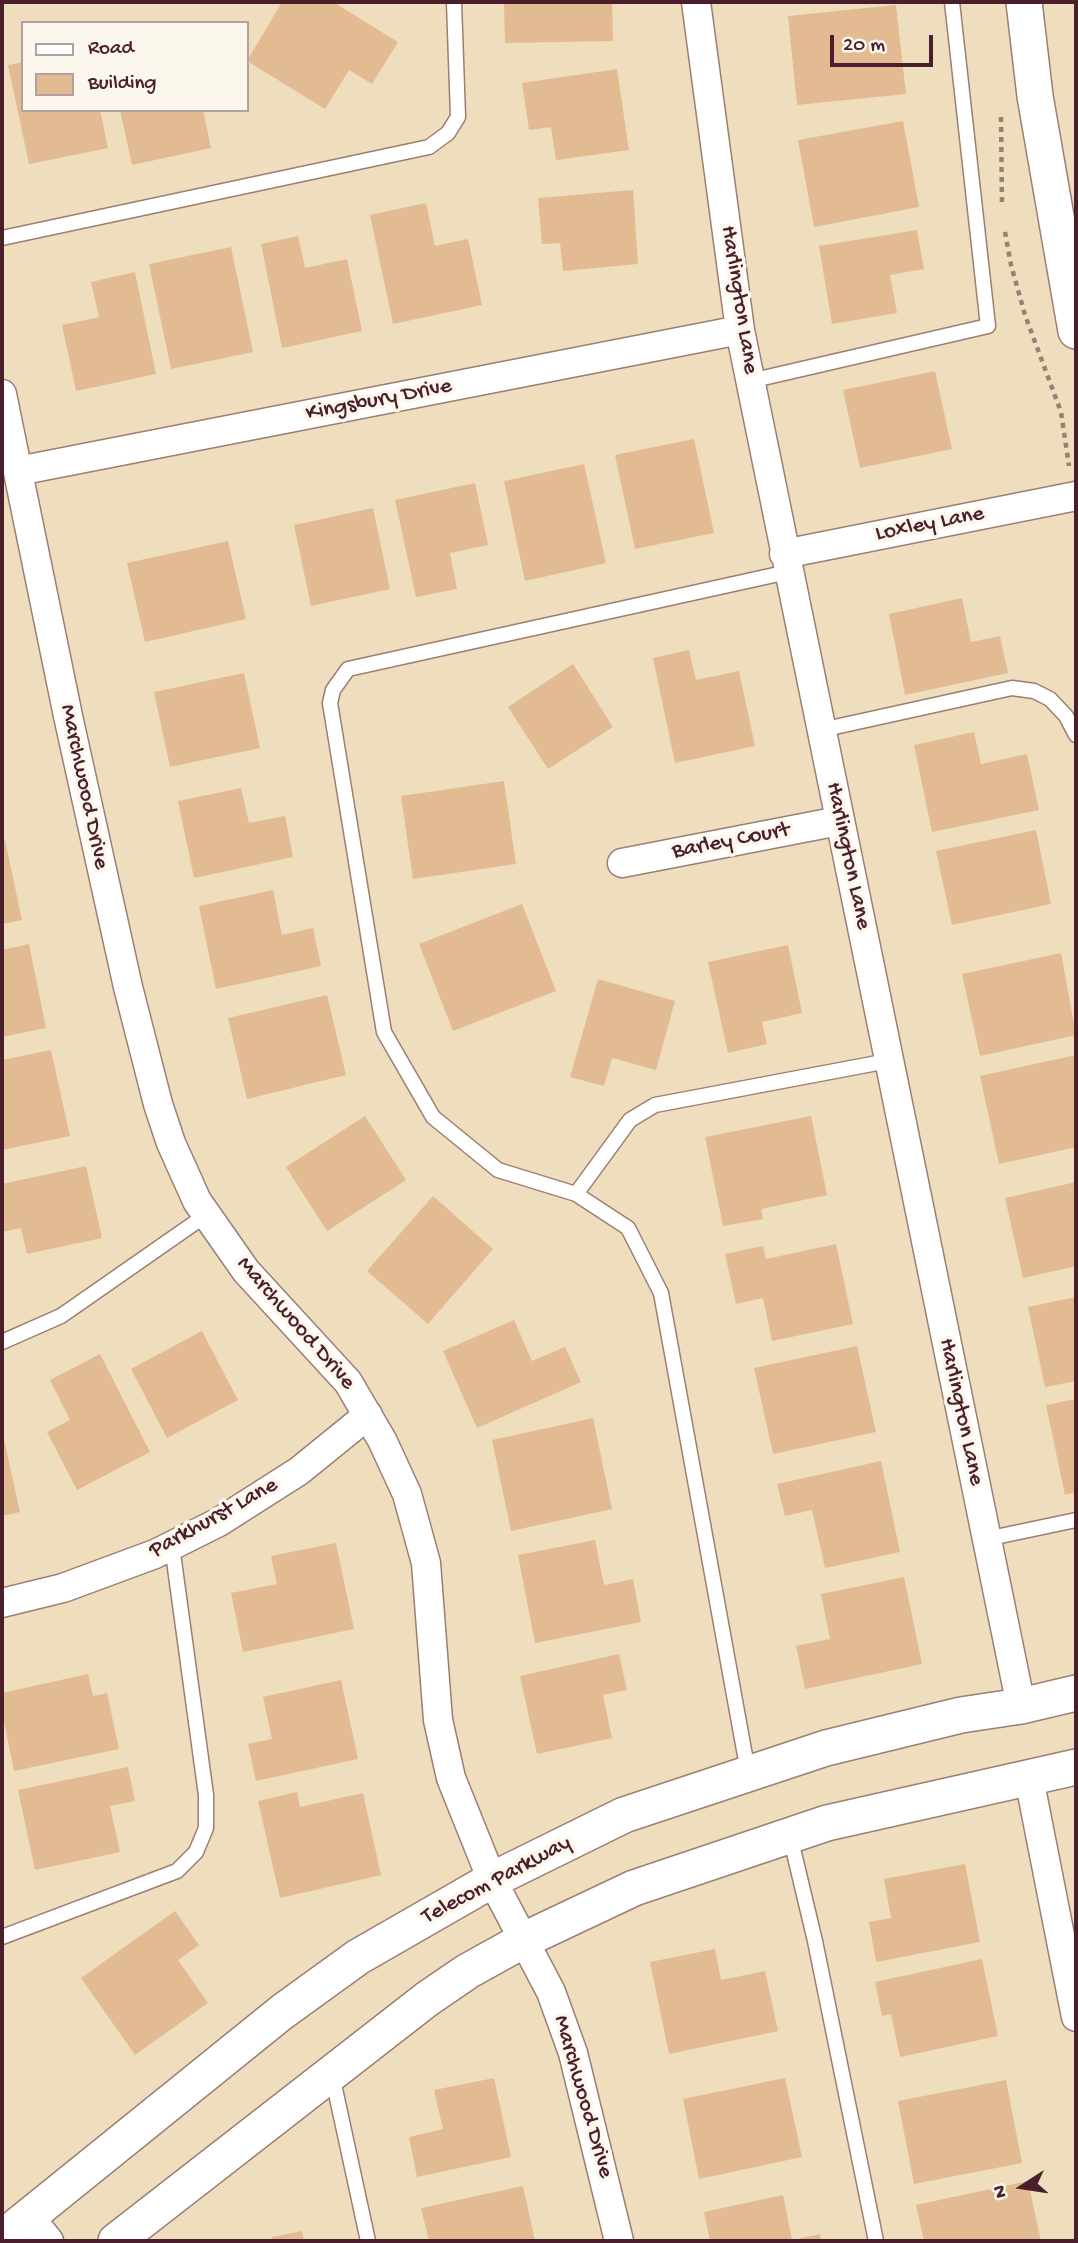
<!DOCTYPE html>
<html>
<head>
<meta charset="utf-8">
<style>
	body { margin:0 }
	#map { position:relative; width:1078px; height:2243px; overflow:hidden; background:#eedebd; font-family:"Gochi Hand",sans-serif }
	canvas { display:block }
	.frame { position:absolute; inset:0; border:4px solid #4a1f2b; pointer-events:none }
	.legend { position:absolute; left:21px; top:21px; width:228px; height:91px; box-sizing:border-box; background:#fbf7ec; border:2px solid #b4a19f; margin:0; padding:9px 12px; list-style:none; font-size:21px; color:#4a1f2b }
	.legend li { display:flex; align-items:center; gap:14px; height:35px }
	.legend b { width:35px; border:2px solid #b4a19f }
	.north { position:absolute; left:987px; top:2152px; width:70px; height:70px; -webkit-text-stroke:5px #fbf7ec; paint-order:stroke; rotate:258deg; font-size:19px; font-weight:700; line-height:28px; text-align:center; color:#4a1f2b }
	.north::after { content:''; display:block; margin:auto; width:24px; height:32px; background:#4a1f2b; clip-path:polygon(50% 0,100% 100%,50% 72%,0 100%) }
	.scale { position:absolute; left:830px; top:35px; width:103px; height:32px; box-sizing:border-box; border:4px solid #4a1f2b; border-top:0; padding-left:9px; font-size:21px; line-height:24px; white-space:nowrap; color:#4a1f2b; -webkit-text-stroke:5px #fbf7ec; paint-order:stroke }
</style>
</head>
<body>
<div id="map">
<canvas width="1078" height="2243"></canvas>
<div class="frame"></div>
<ul class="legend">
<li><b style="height:9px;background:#fff"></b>Road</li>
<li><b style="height:19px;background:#e3bb92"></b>Building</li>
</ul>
<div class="north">N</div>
<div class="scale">20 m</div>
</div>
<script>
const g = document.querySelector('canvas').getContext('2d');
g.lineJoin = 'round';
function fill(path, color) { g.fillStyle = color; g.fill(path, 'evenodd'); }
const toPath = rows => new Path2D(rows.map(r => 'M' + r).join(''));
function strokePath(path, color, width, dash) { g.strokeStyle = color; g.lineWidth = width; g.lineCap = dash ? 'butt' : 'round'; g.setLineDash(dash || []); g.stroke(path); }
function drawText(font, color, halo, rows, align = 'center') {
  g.font = font + ' "Gochi Hand",sans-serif'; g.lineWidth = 7; g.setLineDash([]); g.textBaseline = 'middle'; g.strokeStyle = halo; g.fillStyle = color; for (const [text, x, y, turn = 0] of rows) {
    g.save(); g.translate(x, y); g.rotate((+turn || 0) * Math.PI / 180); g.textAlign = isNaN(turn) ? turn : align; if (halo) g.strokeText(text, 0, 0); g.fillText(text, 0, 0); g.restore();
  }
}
const building = toPath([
	[282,2,333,2,398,42,372,84,349,70,325,109,247,61],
	[504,2,612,2,613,41,505,43],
	[896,5,906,94,797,105,788,16],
	[23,62,23,110,100,110,108,148,29,164,8,65],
	[617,69,629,150,556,160,551,127,529,130,522,83],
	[120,110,203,110,211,148,132,165],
	[903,121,919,207,814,227,798,140],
	[633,190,638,264,563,271,560,243,542,244,538,198],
	[426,203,435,246,468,239,482,305,393,324,370,215],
	[917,230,924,269,890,275,897,313,832,324,819,246],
	[298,236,305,268,347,259,362,331,282,348,261,244],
	[231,247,253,352,171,369,149,264],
	[135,272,156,374,76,391,62,325,99,317,91,282],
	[935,371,952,449,860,468,843,390],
	[694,439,714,533,635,549,615,455],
	[584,464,606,563,525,581,504,481],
	[475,483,488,545,450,553,457,589,416,597,395,500],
	[373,508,390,589,311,606,294,525],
	[228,541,246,619,145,642,127,563],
	[962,598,971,642,1000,636,1008,673,905,695,889,614],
	[689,650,696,680,739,671,755,746,675,763,653,658],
	[573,664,613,727,548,769,508,707],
	[244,673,260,748,170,767,154,692],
	[974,732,981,764,1027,754,1039,810,932,832,914,745],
	[504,781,516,864,413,879,401,796],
	[241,788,249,823,285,816,293,857,194,878,178,801],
	[1036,830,1051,904,952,925,936,851],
	[5,840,22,920,2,924,2,841],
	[273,890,282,935,313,928,321,966,216,989,199,906],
	[522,904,556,991,453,1031,419,944],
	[29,944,46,1028,2,1037,2,950],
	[788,945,802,1013,762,1022,767,1044,728,1053,708,962],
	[1061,953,1076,1035,980,1056,962,974],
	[598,979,675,1001,656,1070,612,1058,604,1086,570,1077],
	[327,995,346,1075,247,1099,228,1018],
	[51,1050,70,1136,2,1150,2,1060],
	[1076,1055,1076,1147,999,1164,980,1076],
	[365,1116,406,1180,327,1231,286,1167],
	[811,1116,827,1195,761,1209,763,1219,723,1226,705,1137],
	[86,1166,102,1238,27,1254,21,1228,2,1232,2,1184],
	[1076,1182,1076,1266,1023,1278,1005,1198],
	[433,1196,493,1249,428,1324,367,1271],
	[836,1244,853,1324,772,1341,763,1298,736,1304,725,1254,763,1246,766,1259],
	[1076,1297,1076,1381,1045,1387,1028,1307],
	[514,1320,532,1361,565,1347,581,1382,477,1428,443,1351],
	[202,1331,238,1400,167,1438,131,1369],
	[857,1346,876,1432,773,1454,754,1368],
	[100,1354,150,1452,77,1490,47,1432,70,1420,50,1380],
	[1076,1399,1076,1492,1065,1495,1046,1405],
	[593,1418,612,1509,511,1531,492,1440],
	[2,1430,20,1512,2,1516],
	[881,1461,900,1552,825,1568,812,1510,785,1516,777,1484],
	[595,1540,604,1585,633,1579,641,1622,535,1643,518,1555],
	[336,1543,354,1629,243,1652,231,1593,277,1584,271,1556],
	[904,1577,922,1664,805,1689,796,1646,830,1639,821,1594],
	[619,1654,627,1690,603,1695,612,1738,537,1754,520,1676],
	[88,1674,93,1696,107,1693,119,1749,14,1771,2,1712,2,1693],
	[341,1680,358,1759,256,1781,248,1744,272,1739,263,1697],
	[128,1767,135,1801,110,1806,120,1852,35,1870,18,1790],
	[297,1792,300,1807,363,1793,381,1875,280,1898,258,1801],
	[965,1864,980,1942,876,1962,869,1922,891,1918,884,1879],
	[175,1911,199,1945,178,1960,208,2003,135,2055,81,1978],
	[715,1949,721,1980,765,1971,778,2031,669,2054,650,1962],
	[982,1959,998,2036,900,2057,891,2014,882,2016,875,1982],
	[494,2078,511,2157,417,2177,409,2137,443,2129,434,2090],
	[785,2078,802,2157,699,2179,683,2099],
	[1006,2080,1022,2163,914,2184,898,2101],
	[1028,2181,1041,2241,924,2241,916,2205],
	[523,2186,535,2241,429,2241,421,2208],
	[783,2195,792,2240,820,2234,821,2241,710,2241,704,2212],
	[302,2231,304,2241,273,2241,272,2237]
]);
const path = toPath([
	[1001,117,1002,206],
	[1005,232,1011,265,1025,315,1061,412,1069,466]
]);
const service = toPath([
	[2,238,429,147,448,133,458,117,454,2],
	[750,381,988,326,952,2],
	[821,730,1012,688,1034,691,1050,699,1066,716,1076,735],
	[576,1194,630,1120,655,1105,888,1061],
	[2,1342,61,1316,206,1215],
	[986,1539,1076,1520],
	[748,1772,661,1293,628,1228,576,1194,498,1170,433,1117,384,1032,330,703,333,690,348,669,788,572],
	[790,1836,815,1941,876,2241],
	[2,1937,177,1871,196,1852,206,1828,206,1795,172,1546],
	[332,2075,368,2241]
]);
const minor = toPath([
	[696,2,740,330,1021,1706],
	[2,394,68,716,128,987,158,1104,171,1143,197,1201,246,1271,348,1382,382,1440,407,1494,426,1563,438,1720,451,1778,492,1880,551,1992,573,2053,619,2241],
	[18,471,740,330],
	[784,554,1076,496],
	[622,863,839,821],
	[2,1603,63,1588,155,1554,219,1522,299,1471,368,1415],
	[1029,1778,1076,2017],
	[29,2216,49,2241]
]);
const tertiary = toPath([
	[1024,2,1035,96,1076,331],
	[2,2238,282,2012,358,1957,492,1880,624,1815,826,1748,961,1715,1021,1706,1076,1693],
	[116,2241,427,1999,468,1971,524,1940,634,1888,827,1823,1076,1767]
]);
const streetNames = [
	["Harlington Lane",738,300,81],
	["Kingsbury Drive",379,401,-11],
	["Loxley Lane",930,525,-11],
	["Marchwood Drive",83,787,78],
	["Barley Court",731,842,-11],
	["Harlington Lane",847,856,78],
	["Marchwood Drive",295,1324,49],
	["Harlington Lane",960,1412,78],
	["Parkhurst Lane",214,1519,-29],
	["Telecom Parkway",497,1881,-28],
	["Marchwood Drive",582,2097,74]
];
fill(building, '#e3bb92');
strokePath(service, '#9c7e74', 17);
strokePath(minor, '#9c7e74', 31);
strokePath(tertiary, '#9c7e74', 38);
strokePath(path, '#9c7e74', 4.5, [5, 5]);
strokePath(service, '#fff', 14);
strokePath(minor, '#fff', 28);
strokePath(tertiary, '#fff', 35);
drawText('23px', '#4a1f2b', '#fbf7ec', streetNames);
</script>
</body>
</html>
